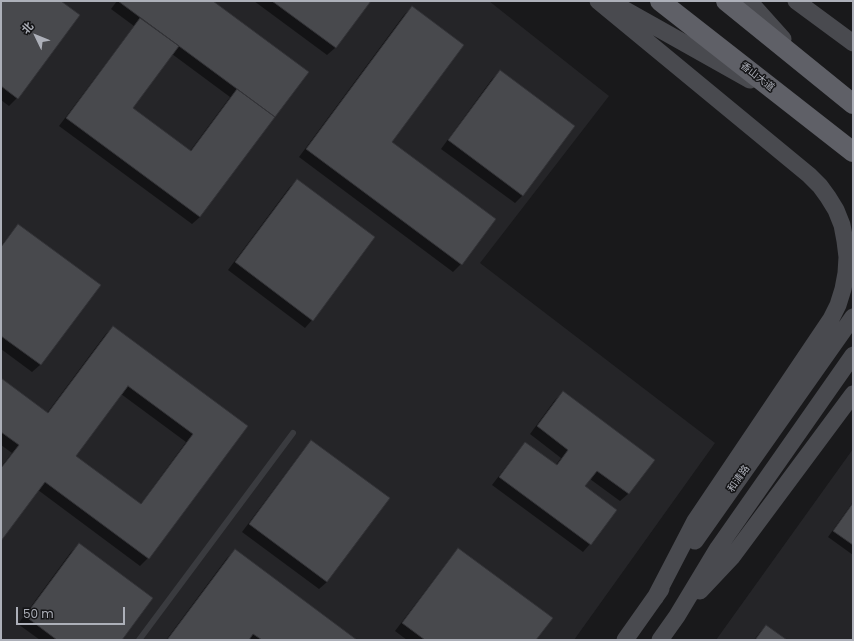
<!DOCTYPE html>
<html>
<head>
<meta charset="utf-8">
<style>
	body { margin:0 }
	#map { position:relative; width:854px; height:641px; overflow:hidden; background:#19191b; font-family:Poppins,"Noto Sans SC",sans-serif }
	canvas { display:block }
	.frame { position:absolute; inset:0; border:2px solid #adb0b9; pointer-events:none }
	.north { position:absolute; left:16px; top:16px; width:40px; height:40px; -webkit-text-stroke:3px #141416; paint-order:stroke; rotate:313deg; font-size:11px; font-weight:700; line-height:16px; text-align:center; color:#adb0b9 }
	.north::after { content:''; display:block; margin:auto; width:14px; height:18px; background:#adb0b9; clip-path:polygon(50% 0,100% 100%,50% 72%,0 100%) }
	.scale { position:absolute; left:16px; top:607px; width:109px; height:18px; box-sizing:border-box; border:2px solid #adb0b9; border-top:0; padding-left:5px; font-size:12px; line-height:14px; white-space:nowrap; color:#adb0b9; -webkit-text-stroke:3px #141416; paint-order:stroke }
</style>
</head>
<body>
<div id="map">
<canvas width="854" height="641"></canvas>
<div class="frame"></div>
<div class="north">北</div>
<div class="scale">50 m</div>
</div>
<script>
const g = document.querySelector('canvas').getContext('2d');
g.lineJoin = 'round';
function fill(path, color) { g.fillStyle = color; g.fill(path, 'evenodd'); }
const toPath = rows => new Path2D(rows.map(r => 'M' + r).join(''));
function strokePath(path, color, width, dash) { g.strokeStyle = color; g.lineWidth = width; g.lineCap = dash ? 'butt' : 'round'; g.setLineDash(dash || []); g.stroke(path); }
function drawText(font, color, halo, rows, align = 'center') {
  g.font = font + ' Poppins,"Noto Sans SC",sans-serif'; g.lineWidth = 3; g.setLineDash([]); g.textBaseline = 'middle'; g.strokeStyle = halo; g.fillStyle = color; for (const [text, x, y, turn = 0] of rows) {
    g.save(); g.translate(x, y); g.rotate((+turn || 0) * Math.PI / 180); g.textAlign = isNaN(turn) ? turn : align; if (halo) g.strokeText(text, 0, 0); g.fillText(text, 0, 0); g.restore();
  }
}
const built = toPath([
	[1,1,489,1,609,96,480,263,715,443,574,640,1,640],
	[853,449,853,640,716,640]
]);
const shadow = toPath([
	[1,1,60,1,17,98,9,106,1,100],
	[117,1,212,1,307,72,200,217,192,224,59,126,134,26,111,9],
	[172,54,230,97,190,151,131,108],
	[254,1,370,1,335,48,327,55],
	[412,7,390,142,461,264,453,272,299,157,404,15],
	[500,72,574,126,522,196,515,203,441,149,492,79],
	[297,180,312,320,305,328,228,270,289,188],
	[19,225,99,285,40,365,32,372,1,349,1,246,11,233],
	[113,327,246,426,148,558,140,566,38,490,1,540,1,467,12,453,1,445,1,379,47,413,105,335],
	[121,394,186,442,140,505,74,457],
	[563,393,653,460,628,494,620,501,590,479,584,487,590,544,583,552,492,485,518,451,525,443,555,466,561,458,530,434,555,400],
	[312,442,389,499,327,582,319,589,242,532,304,449],
	[853,502,853,555,828,537],
	[79,545,121,640,40,640,18,624,71,552],
	[458,549,535,640,407,640,395,631,451,557],
	[235,551,355,640,166,640,227,558],
	[766,626,786,640,754,640,760,632]
]);
const building = toPath([
	[1,1,61,1,80,15,18,99,1,86,1,1],
	[118,1,213,1,309,72,275,117,118,1],
	[272,1,371,1,336,48,272,1],
	[412,6,464,45,392,142,496,219,462,265,306,149,412,6],
	[140,18,179,46,133,108,191,151,237,89,275,117,200,217,66,118,140,18],
	[500,70,575,126,523,196,448,140,500,70],
	[297,179,375,237,313,321,235,262,297,179],
	[18,224,101,285,41,365,1,336,1,247,18,224],
	[113,326,248,426,149,559,45,482,1,541,1,468,19,445,1,432,1,378,48,413,113,326],
	[128,386,193,434,141,504,76,456,128,386],
	[563,391,655,460,629,494,597,471,585,486,617,510,591,545,499,477,525,442,557,465,568,450,537,426,563,391],
	[311,440,390,498,327,582,249,524,311,440],
	[853,503,853,545,833,531,853,503],
	[79,543,153,598,122,640,57,640,25,616,79,543],
	[458,548,553,618,536,640,425,640,402,623,458,548],
	[235,549,357,640,262,640,253,634,249,640,167,640,235,549],
	[766,625,787,640,755,640,766,625]
]);
const service = toPath([
	[139,640,293,433]
]);
const secondary = toPath([
	[598,1,809,175,820,186,828,197,836,210,842,225,845,241,847,257,846,273,843,289,838,305,831,319,695,521,655,598],
	[749,1,783,39],
	[796,1,853,43],
	[613,3,750,80],
	[695,541,853,317],
	[700,591,732,557,853,394],
	[625,640,661,589],
	[660,640,677,616,718,548,853,355]
]);
const trunk = toPath([
	[660,1,853,152],
	[726,1,853,104]
]);
const streetNames = [
	["香山大道",757,77,38],
	["和清路",739,479,-55]
];
fill(built, '#252528');
fill(shadow, '#0007');
fill(building, '#48494d');
strokePath(building, '#333337', 1);
strokePath(service, '#3a3b3f', 6);
strokePath(secondary, '#494a4f', 17);
strokePath(trunk, '#5f6067', 20);
drawText('10px', '#adb0b9', '#141416', streetNames);
</script>
</body>
</html>
